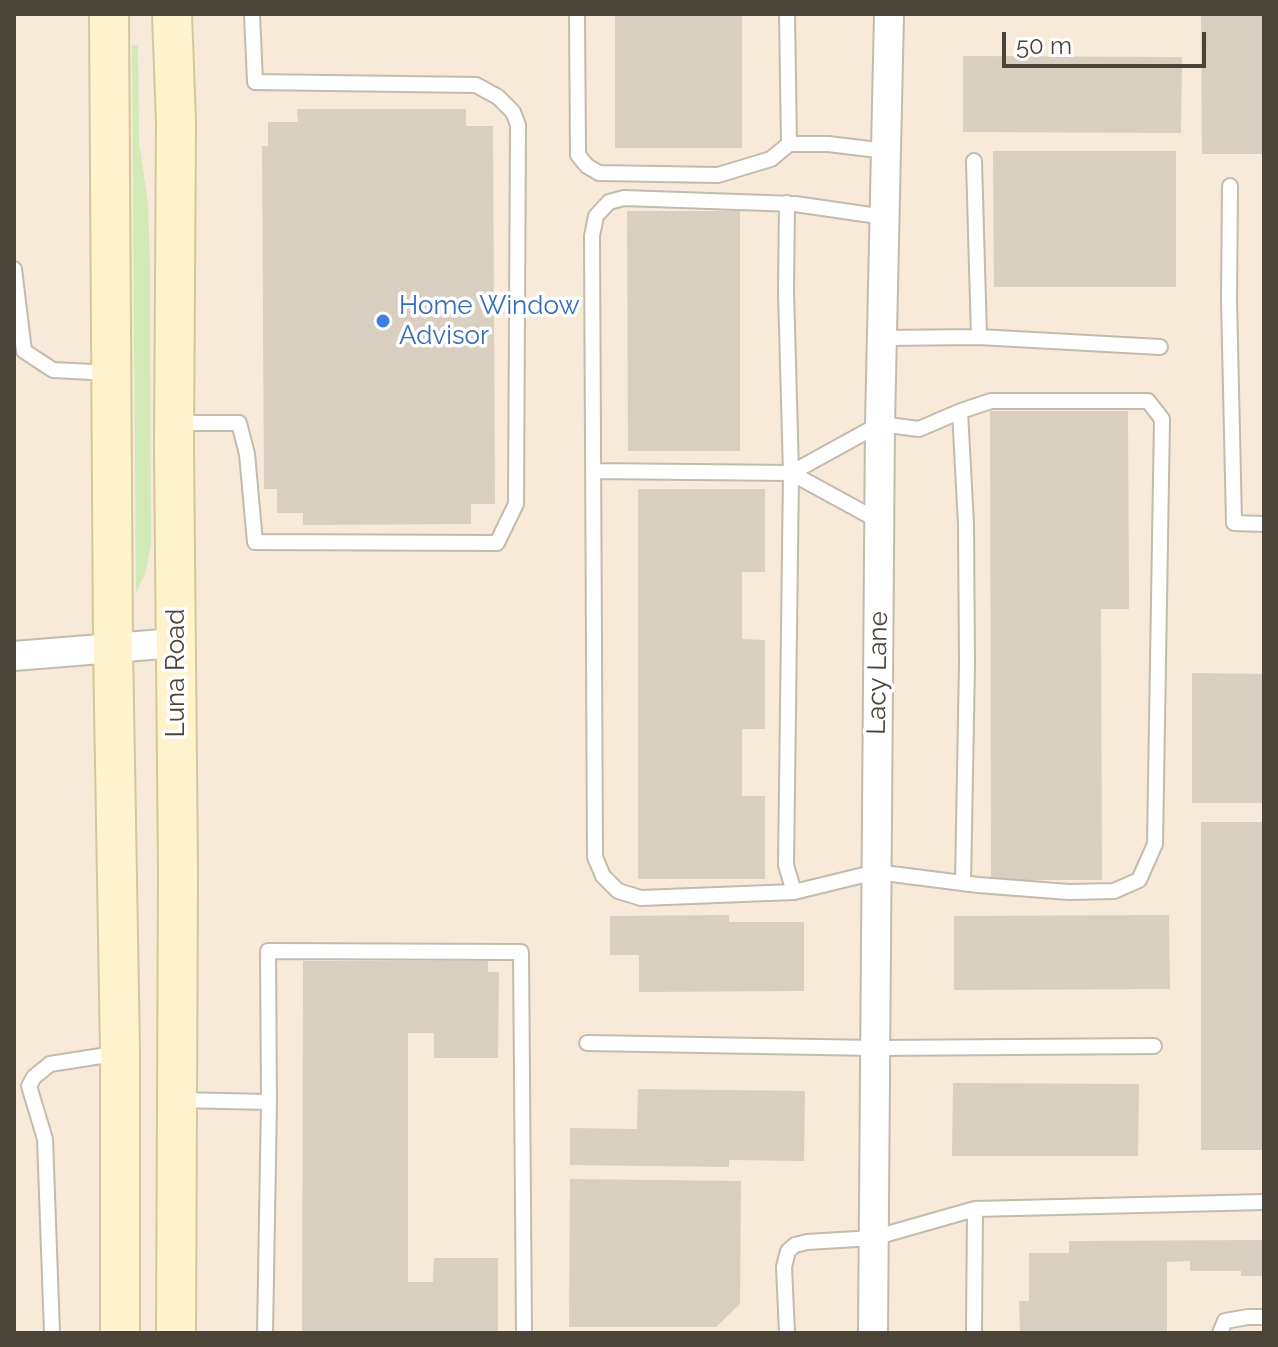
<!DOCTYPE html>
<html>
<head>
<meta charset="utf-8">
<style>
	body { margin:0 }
	#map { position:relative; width:1278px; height:1347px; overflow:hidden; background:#f6f3ec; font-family:Raleway,sans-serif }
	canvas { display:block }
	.frame { position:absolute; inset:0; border:16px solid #4b4439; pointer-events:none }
	.scale { position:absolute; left:1002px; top:32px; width:204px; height:36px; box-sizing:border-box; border:4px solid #4b4439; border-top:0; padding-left:10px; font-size:24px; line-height:28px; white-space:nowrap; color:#4b4439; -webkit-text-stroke:6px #fff; paint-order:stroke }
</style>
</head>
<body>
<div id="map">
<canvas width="1278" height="1347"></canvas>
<div class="frame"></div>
<div class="scale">50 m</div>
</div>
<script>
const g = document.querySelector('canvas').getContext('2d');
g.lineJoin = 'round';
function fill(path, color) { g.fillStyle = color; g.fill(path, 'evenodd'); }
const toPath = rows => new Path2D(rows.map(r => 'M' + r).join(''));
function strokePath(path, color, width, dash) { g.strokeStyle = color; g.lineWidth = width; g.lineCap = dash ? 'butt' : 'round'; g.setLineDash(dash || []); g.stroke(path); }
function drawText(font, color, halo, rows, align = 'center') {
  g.font = font + ' Raleway,sans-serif'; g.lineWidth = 7; g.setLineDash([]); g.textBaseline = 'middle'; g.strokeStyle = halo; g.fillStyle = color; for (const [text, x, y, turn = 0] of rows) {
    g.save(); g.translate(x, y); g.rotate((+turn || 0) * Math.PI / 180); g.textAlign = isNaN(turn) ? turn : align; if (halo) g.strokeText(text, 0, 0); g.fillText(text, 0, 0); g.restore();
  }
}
const commercial = toPath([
	[14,14,1264,14,1264,1333,14,1333]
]);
const green = toPath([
	[132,45,138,45,139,143,148,203,150,268,151,546,145,574,136,593]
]);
const building = toPath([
	[615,14,742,14,742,148,615,148],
	[1201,14,1264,14,1264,154,1202,154],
	[963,56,1182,57,1181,133,963,132],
	[297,109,466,109,466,126,493,126,495,504,471,504,471,524,303,525,303,513,277,513,277,489,264,489,262,146,268,146,268,122,298,122],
	[993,151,1176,151,1176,287,994,287],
	[627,211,740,211,740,451,628,451],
	[990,411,1128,411,1129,609,1101,609,1102,880,991,880],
	[638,489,765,489,765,572,742,572,742,639,765,640,765,729,742,729,742,796,765,796,765,879,638,879],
	[1192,673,1264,674,1264,803,1192,803],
	[1201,822,1264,822,1264,1150,1201,1150],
	[729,915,729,922,804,922,804,991,639,992,639,955,610,955,610,916],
	[1169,915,1170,989,954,990,954,916],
	[303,961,488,961,488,972,499,972,498,1058,434,1058,434,1033,408,1033,408,1282,433,1282,434,1258,498,1258,498,1333,302,1333],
	[953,1083,1139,1084,1138,1156,952,1156],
	[638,1089,805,1091,804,1161,729,1160,729,1167,570,1165,570,1128,637,1129],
	[570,1179,741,1181,740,1304,716,1327,569,1327],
	[1262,1240,1262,1276,1241,1276,1241,1271,1190,1271,1190,1261,1167,1262,1167,1333,1020,1333,1019,1301,1029,1301,1029,1253,1069,1253,1069,1241]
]);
const service = toPath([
	[577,14,578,155,587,166,599,173,718,175,771,159,789,144,828,144,886,151],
	[787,14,789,144],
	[1230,186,1229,299,1234,523,1264,524],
	[787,203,786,291,791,473,786,865,794,892],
	[14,269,24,351,53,370,111,373],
	[979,337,1160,347],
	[882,338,979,337,974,161],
	[960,412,966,524,967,663,963,883],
	[174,423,239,423,247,454,255,542,497,543,516,504,518,125,513,112,498,97,476,85,255,82,252,14],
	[593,471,791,473,879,521],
	[791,473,880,424,919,429,961,411,991,401,1148,401,1162,419,1155,844,1139,880,1114,891,1069,892,978,885,876,872,794,892,641,898,618,891,603,876,595,857,592,236,596,216,609,202,624,198,795,204,885,217],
	[587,1043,875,1048,1154,1046],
	[177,1100,269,1102],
	[975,1209,1264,1202],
	[52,1333,45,1139,29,1086,34,1077,50,1064,120,1053],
	[265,1333,269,1102,268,951,521,952,524,1333],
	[787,1333,784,1267,788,1251,795,1245,807,1242,873,1238,975,1209,974,1333],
	[1220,1333,1225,1321,1248,1317,1264,1317]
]);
const minor = toPath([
	[14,656,175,643],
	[873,1333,880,424,889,14]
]);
const secondary = toPath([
	[109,14,113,647,120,1052,120,1333],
	[172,14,176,122,174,446,178,872,176,1333]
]);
const markers = [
	[383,321,8,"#3f7fe0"]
];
const shopNames = [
	["Home Window",399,306],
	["Advisor",399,336]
];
const streetNames = [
	["Luna Road",176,673,-90],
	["Lacy Lane",878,673,-89]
];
fill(commercial, '#f7ead8');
fill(green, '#d2eab5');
fill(building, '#d8cfc1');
strokePath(service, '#c2bbae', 18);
strokePath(minor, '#c2bbae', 32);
strokePath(secondary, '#d6c79b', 42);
strokePath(service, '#fff', 14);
strokePath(minor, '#fff', 28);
strokePath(secondary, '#fff3cd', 38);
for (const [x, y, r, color] of markers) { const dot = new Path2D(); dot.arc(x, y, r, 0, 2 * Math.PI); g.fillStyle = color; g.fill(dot); strokePath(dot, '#fff', 3); }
drawText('26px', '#366cbe', '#fff', shopNames, 'left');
drawText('26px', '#4b4439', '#fff', streetNames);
</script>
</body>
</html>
